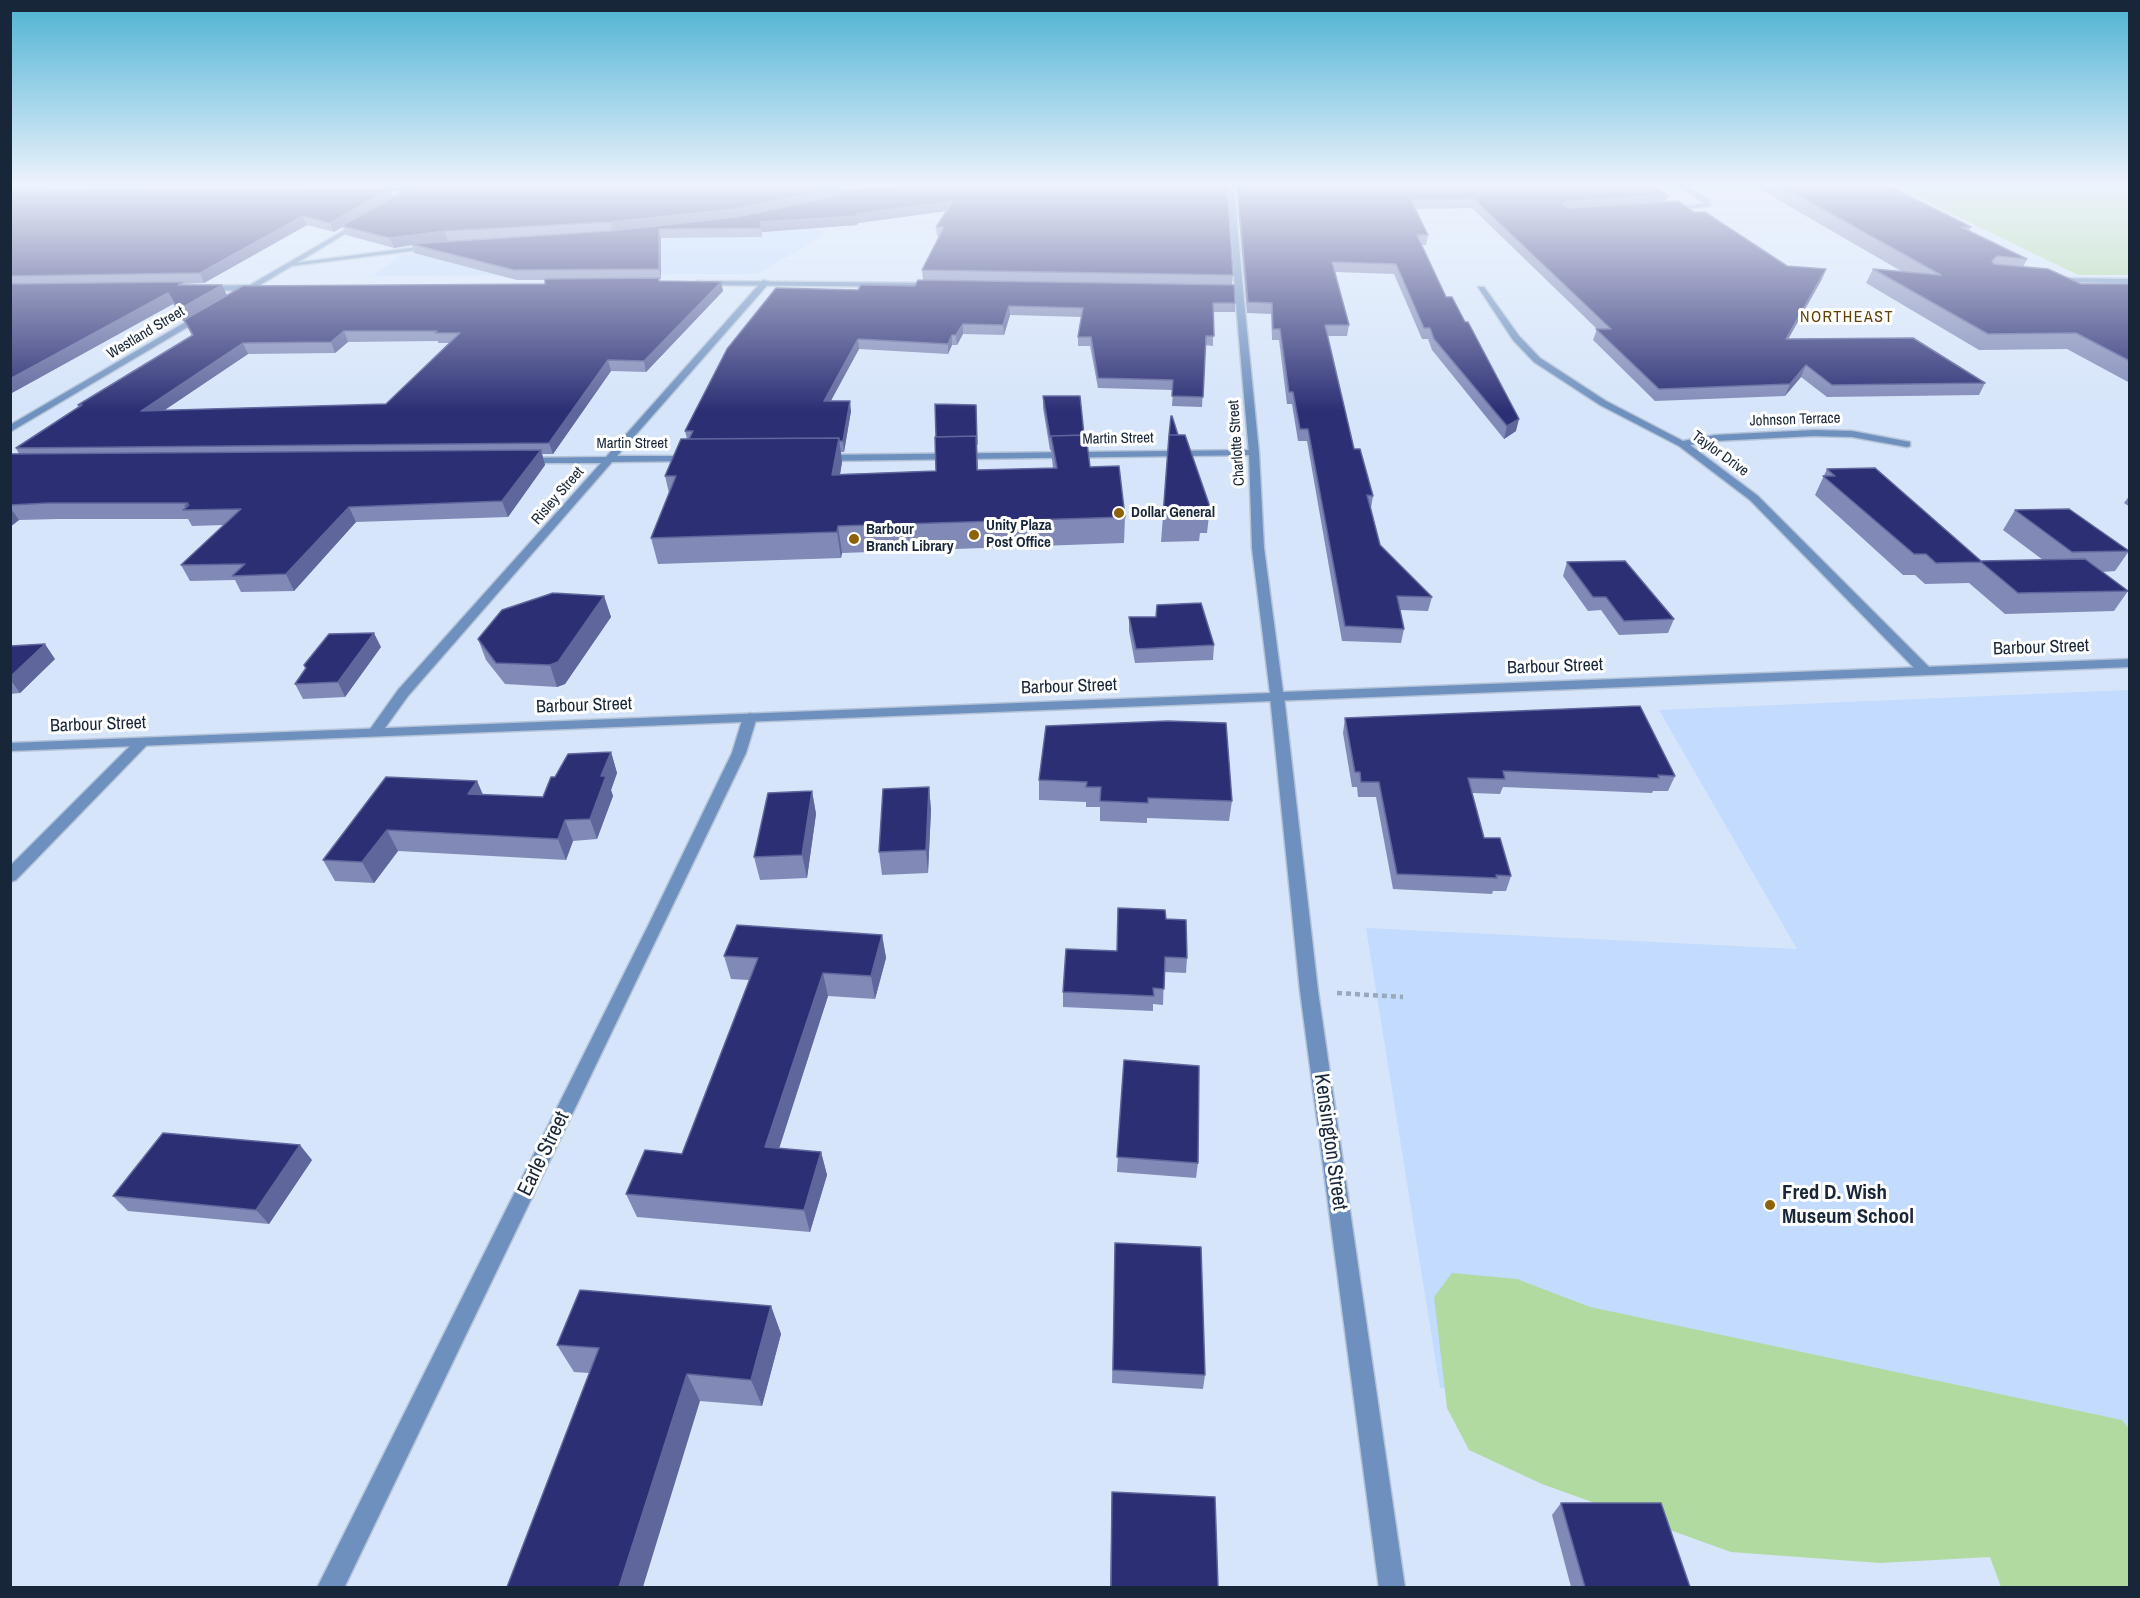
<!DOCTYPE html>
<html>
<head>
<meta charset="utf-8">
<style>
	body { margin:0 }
	#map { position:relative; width:2140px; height:1598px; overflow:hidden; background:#d6e5fa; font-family:"Archivo Narrow",sans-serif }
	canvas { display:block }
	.frame { position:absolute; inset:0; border:12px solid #182639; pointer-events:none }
</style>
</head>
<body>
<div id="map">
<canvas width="2140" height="1598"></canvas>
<div class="frame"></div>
</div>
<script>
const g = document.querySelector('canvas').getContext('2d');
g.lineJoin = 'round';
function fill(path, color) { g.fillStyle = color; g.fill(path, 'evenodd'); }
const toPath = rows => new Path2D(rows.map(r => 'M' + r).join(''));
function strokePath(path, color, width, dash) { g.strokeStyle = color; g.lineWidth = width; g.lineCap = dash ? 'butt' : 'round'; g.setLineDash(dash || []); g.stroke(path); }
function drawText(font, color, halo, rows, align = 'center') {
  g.font = font + ' "Archivo Narrow",sans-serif'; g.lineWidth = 6; g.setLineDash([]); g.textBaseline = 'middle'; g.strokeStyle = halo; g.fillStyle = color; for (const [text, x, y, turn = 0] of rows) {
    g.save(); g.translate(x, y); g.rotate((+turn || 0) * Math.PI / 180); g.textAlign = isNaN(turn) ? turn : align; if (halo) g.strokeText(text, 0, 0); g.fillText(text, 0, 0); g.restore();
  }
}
const built = toPath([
	[795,216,826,234,757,274,373,276,400,255],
	[2129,690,2129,1539,2084,1457,1440,1388,1366,928,1797,949,1659,710]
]);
const green = toPath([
	[1897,187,2129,187,2129,275,2078,275],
	[1452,1273,1517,1279,1590,1307,2122,1420,2130,1430,2129,1587,2001,1587,1990,1557,1880,1563,1731,1552,1542,1484,1469,1450,1447,1408,1434,1297]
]);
const path = toPath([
	[1337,993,1403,997]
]);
const minor = toPath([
	[1228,187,1234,187,1243,290,1239,292,1235,290,1228,187],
	[1681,187,1688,187,1709,200,1711,206,1667,211,1669,208,1705,204,1681,187],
	[433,245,435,248,291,266,287,264,433,245],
	[2055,278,2130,279,2130,283,2052,282,2055,278],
	[763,280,770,282,617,456,691,456,695,457,695,461,612,462,408,696,380,735,370,735,368,732,398,690,601,463,523,463,519,462,519,458,606,457,763,280],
	[1478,287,1484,287,1519,336,1540,358,1606,401,1683,441,1715,435,1814,430,1852,431,1910,442,1910,446,1907,447,1852,437,1814,436,1715,441,1690,445,1758,496,1929,667,1931,670,1929,673,1919,673,1750,500,1679,446,1600,405,1534,362,1513,340,1478,287],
	[1254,450,1258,451,1258,455,823,461,818,458,823,455,1254,450],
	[1277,692,1284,696,1318,991,1405,1588,1379,1588,1300,991,1270,696,1277,692],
	[750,713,757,717,746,753,344,1588,317,1588,648,926,732,753,743,717,750,713],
	[142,738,149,742,147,745,16,880,10,882,10,866,137,739,142,738]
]);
const tertiary = toPath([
	[360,221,365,222,260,285,262,289,248,291,202,290,198,288,202,286,250,285,360,221],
	[697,281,934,283,938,285,934,287,700,285,697,281],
	[1210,288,1239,288,1243,290,1259,453,1264,548,1283,692,2130,659,2130,667,10,751,10,743,1270,693,1252,548,1249,453,1235,292,1213,292,1210,288],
	[201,313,208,315,10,432,10,425,201,313]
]);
const wall = toPath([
	[10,187,845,187,842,192,853,190,852,187,1227,187,1233,275,1232,285,1235,303,1235,312,1213,312,1213,346,1205,345,1202,407,1172,406,1173,390,1098,388,1090,346,1078,346,1078,337,1082,317,1010,315,1004,335,963,334,957,345,952,345,948,354,859,349,831,401,851,411,844,452,841,452,842,462,840,474,936,471,976,405,978,470,1053,468,1051,450,1050,450,1043,408,1043,396,1084,435,1090,467,1125,517,1124,543,842,553,841,558,658,564,651,538,669,493,665,476,687,439,685,431,858,290,915,286,923,280,922,270,939,237,937,236,936,227,947,211,858,223,857,225,762,232,762,237,661,238,661,279,659,279,660,281,721,282,723,291,646,372,611,371,553,454,542,454,545,465,508,517,356,522,294,591,241,592,235,580,190,581,181,565,224,525,192,526,188,519,58,519,19,520,10,527,10,454,19,454,16,448,79,407,78,405,192,336,184,320,183,321,173,304,10,394],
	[391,191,403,191,393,197],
	[307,225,334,232,343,227,346,235,394,248,412,245,414,253,517,280,545,280,545,284,227,295,184,285,183,284,204,283],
	[438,341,438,343,449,343,386,404,164,410,248,354,335,353,348,342],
	[1236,187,1655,187,1666,202,1694,212,1787,266,1826,269,1822,279,1788,339,1985,383,1979,395,1827,397,1801,377,1785,396,1655,401,1593,340,1597,329,1472,208,1415,209,1428,235,1426,245,1421,245,1446,297,1516,431,1504,439,1432,350,1428,339,1422,339,1394,274,1335,272,1349,325,1347,336,1328,336,1354,449,1373,496,1371,508,1380,545,1432,597,1428,611,1400,610,1404,629,1401,643,1342,641,1307,441,1298,441,1292,404,1287,404,1279,340,1272,340,1271,314,1247,313],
	[1756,187,1891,187,1971,227,1969,231,2027,259,2023,267,2081,284,2130,284,2130,383,2067,349,1979,350,1866,283,1873,269,1901,271],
	[1178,435,1210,507,1207,533,1200,533,1199,541,1161,542,1163,516],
	[1827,469,1981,561,2043,560,2003,530,2015,510,2129,551,2115,571,2102,572,2128,591,2114,611,2005,614,1969,583,1925,584,1915,575,1903,575,1815,495],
	[2130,495,2130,507,2124,503],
	[1567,562,1674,619,1668,633,1619,635,1601,610,1588,611,1563,576],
	[604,596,611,617,565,684,557,687,505,684,486,660,478,639],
	[1129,617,1156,617,1214,645,1213,660,1135,663,1129,631],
	[10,646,55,659,20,693,10,694],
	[381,647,345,697,303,699,295,684],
	[1345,718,1675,776,1668,791,1653,791,1652,793,1503,787,1500,794,1472,793,1484,838,1511,876,1506,891,1493,891,1492,894,1393,889,1376,797,1358,797,1357,787,1352,787,1343,733],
	[1046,726,1232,801,1229,821,1147,818,1147,823,1100,821,1100,807,1086,807,1086,802,1039,800,1039,780],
	[611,752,617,773,611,790,613,796,597,839,573,841,566,860,398,851,374,883,335,881,323,860,477,781,483,795,543,797,555,777],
	[929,787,931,810,928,873,882,875,879,852],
	[812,791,816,814,807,878,760,880,754,857],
	[1166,919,1187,958,1186,973,1164,972,1163,1005,1153,1004,1153,1011,1063,1007,1063,992,1117,951],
	[882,935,886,958,875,999,828,996,779,1149,821,1152,827,1175,810,1232,637,1217,626,1194,682,1154,749,980,731,979,724,956],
	[1124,1060,1198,1163,1196,1178,1117,1172],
	[312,1160,269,1224,128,1211,113,1196],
	[1115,1257,1205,1375,1203,1389,1112,1383],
	[771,1306,781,1334,762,1406,700,1401,589,1373,574,1372,557,1345],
	[1112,1492,1218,1587,1110,1587],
	[1561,1503,1690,1587,1571,1587,1552,1515]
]);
const shadedWall = toPath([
	[832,187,845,187,841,192,821,201,738,218,612,232,610,222],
	[390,189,393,197,342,226,342,227,334,232,330,223],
	[1668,195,1665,204,1563,211,1563,204,1565,202],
	[953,201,954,210,858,223,857,225,762,232,762,237,760,222,857,214],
	[303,216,307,225,204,283,200,273],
	[659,229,661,238,661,279,659,269],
	[445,231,448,241,411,244,412,245,394,248,390,238],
	[1826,269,1822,279,1782,350,1786,339],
	[721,282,723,291,646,372,644,361],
	[222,285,227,295,183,321,178,310],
	[168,293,173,304,10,394,10,379],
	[1009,306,1010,315,1004,335,1003,325],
	[963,324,963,334,957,345,956,335],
	[344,331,348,342,335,353,331,342],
	[952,335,952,345,948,354,948,344],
	[858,339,859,349,825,411,824,401],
	[243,343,248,354,147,422,141,411],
	[608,360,611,371,553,454,549,443],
	[1806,365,1801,377,1785,396,1790,384],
	[850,401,851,411,844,452,843,441],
	[1519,419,1516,431,1504,439,1507,426],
	[839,438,842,462,836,500,832,475],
	[541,450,545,465,508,517,502,501],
	[10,507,19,520,10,527],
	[349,507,356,522,294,591,286,574],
	[838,526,842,553,841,558,837,532],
	[604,596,611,617,565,684,557,687,550,665],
	[374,633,381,647,345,697,338,682],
	[45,644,55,659,20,693,10,679,10,677],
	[611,752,617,773,611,790,613,796,597,839,590,819,601,776],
	[477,781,486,802,468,794],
	[929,787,931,810,928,873,926,850],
	[812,791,816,814,807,878,802,855],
	[565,820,573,841,566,860,558,839],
	[387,830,398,851,374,883,362,862],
	[882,935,886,958,875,999,871,976],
	[823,973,828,996,772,1170,765,1147],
	[300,1145,312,1160,269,1224,256,1210],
	[821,1152,827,1175,810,1232,804,1210],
	[771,1306,781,1334,762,1406,751,1380],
	[687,1374,700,1401,643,1587,619,1587]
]);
const building = toPath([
	[410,187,832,187,820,192,736,209,610,222,445,231,390,238,342,226,410,187],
	[897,187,1227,187,1233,275,922,270,944,227,936,227,953,201,857,214,856,216,760,222,761,228,659,229,659,269,514,270,411,244,610,231,737,217,825,198,845,190,897,187],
	[1237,187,1655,187,1668,195,1565,202,1563,204,1568,208,1678,201,1694,212,1705,212,1787,266,1826,269,1786,339,1913,338,1985,383,1832,385,1806,365,1790,384,1659,389,1596,329,1611,329,1474,199,1411,200,1428,235,1417,235,1446,297,1452,297,1465,322,1468,322,1519,419,1507,426,1434,339,1430,328,1424,328,1396,264,1332,262,1349,325,1325,325,1354,449,1360,449,1373,496,1367,495,1380,545,1432,597,1397,596,1404,629,1345,626,1308,429,1300,429,1293,392,1289,392,1280,329,1273,329,1272,303,1248,302,1237,187],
	[1783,187,1891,187,1971,227,1961,227,2027,259,1997,256,1992,261,1994,264,2048,269,2081,284,2130,284,2130,361,2076,333,1988,334,1873,269,1941,275,1783,187],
	[390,189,330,223,303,216,200,273,10,276,10,191,390,189],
	[659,278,659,281,721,282,644,361,608,360,549,443,16,448,82,405,78,405,193,335,184,320,243,286,545,284,545,279,659,278],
	[344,331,437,331,435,333,460,333,386,404,141,411,243,343,331,342,344,331],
	[918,280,1234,285,1235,303,1213,303,1214,336,1206,336,1203,397,1172,396,1173,380,1098,378,1091,337,1078,337,1083,308,1009,306,1003,325,963,324,956,335,952,335,948,344,858,339,824,401,850,401,843,441,839,441,839,438,689,439,693,431,685,431,727,349,776,288,858,290,861,285,915,286,918,280],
	[183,282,178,285,222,285,178,310,168,293,10,379,10,284,183,282],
	[1043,396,1080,396,1084,435,1051,436,1051,437,1050,437,1043,396],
	[935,404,976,405,977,444,976,436,936,437,935,404],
	[1171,416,1172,416,1178,435,1169,435,1171,416],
	[1086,435,1090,467,1119,466,1125,517,838,526,837,532,651,538,676,476,665,476,681,439,839,438,832,475,936,471,935,437,976,436,977,470,1057,468,1051,436,1086,435],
	[1169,435,1185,435,1210,507,1199,507,1201,515,1163,516,1169,435],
	[541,450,502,501,349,507,286,574,232,576,245,564,181,565,241,509,183,510,189,505,185,506,188,503,48,503,10,505,10,454,541,450],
	[1875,468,1981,561,2085,559,2128,591,2018,593,1981,562,1936,563,1926,554,1914,554,1823,476,1835,476,1827,469,1875,468],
	[2069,509,2129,551,2072,552,2015,510,2069,509],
	[1625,561,1674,619,1624,621,1606,597,1593,597,1567,562,1625,561],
	[553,593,604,596,558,662,550,665,496,663,478,639,502,610,553,593],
	[1201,603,1214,645,1136,649,1129,617,1156,617,1157,605,1201,603],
	[374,633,338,682,295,684,306,668,304,665,329,634,374,633],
	[45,644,10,677,10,646,45,644],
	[1640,706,1675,776,1658,775,1659,778,1503,771,1505,779,1468,778,1484,838,1500,838,1511,876,1496,875,1497,878,1397,874,1379,782,1361,782,1360,772,1355,772,1345,718,1640,706],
	[1168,721,1226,723,1232,801,1148,798,1148,803,1100,801,1101,787,1086,787,1087,782,1039,780,1046,726,1168,721],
	[611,752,601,776,606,776,590,819,565,820,558,839,387,830,362,862,323,860,386,777,477,781,468,794,543,797,551,777,555,777,568,754,611,752],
	[929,787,926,850,879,852,883,789,929,787],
	[812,791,802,855,754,857,768,793,812,791],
	[1118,908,1165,910,1166,919,1186,920,1187,958,1165,957,1164,989,1153,988,1154,996,1063,992,1066,949,1117,951,1118,908],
	[737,925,882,935,871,976,823,973,765,1147,821,1152,804,1210,626,1194,645,1150,682,1154,758,958,724,956,737,925],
	[1124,1060,1199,1066,1198,1163,1117,1157,1124,1060],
	[163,1133,300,1145,256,1210,113,1196,163,1133],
	[1115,1243,1201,1247,1205,1375,1113,1370,1115,1243],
	[580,1290,771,1306,751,1380,687,1374,619,1587,507,1587,599,1348,557,1345,580,1290],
	[1112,1492,1215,1497,1218,1587,1111,1587,1112,1492],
	[1561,1503,1661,1503,1690,1587,1585,1587,1561,1503]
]);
const markers = [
	[1119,513,6,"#8e6208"],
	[974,535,6,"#8e6208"],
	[854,539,6,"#8e6208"],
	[1770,1205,6,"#8e6208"]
];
const farStreetnames = [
	["Westland Street",146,333,-31],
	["Johnson Terrace",1795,420,-2],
	["Martin Street",1118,439,-1],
	["Charlotte Street",1237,443,-94],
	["Martin Street",632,444],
	["Taylor Drive",1720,454,36],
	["Risley Street",558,496,-49]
];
const farPoinames = [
	["Dollar General",1131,513],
	["Unity Plaza",986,526],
	["Post Office",986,543],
	["Barbour",866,530],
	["Branch Library",866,547]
];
const farNeighbourhoodnames = [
	["NORTHEAST",1847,318]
];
const streetNames = [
	["Barbour Street",2041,648,-2],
	["Barbour Street",1555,667,-2],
	["Barbour Street",1069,687,-2],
	["Barbour Street",584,706,-2],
	["Barbour Street",98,725,-2]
];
const nearStreetnames = [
	["Kensington Street",1330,1142,82],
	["Earle Street",544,1154,-64]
];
const nearPoinames = [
	["Fred D. Wish",1782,1193],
	["Museum School",1782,1217]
];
fill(built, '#c2dbfe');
fill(green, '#b1daa0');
strokePath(minor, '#b4c3d7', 3);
strokePath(tertiary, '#b4c3d7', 3);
strokePath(path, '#99a8bc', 4.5, [5, 4]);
fill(minor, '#6e90be');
fill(tertiary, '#6e90be');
fill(wall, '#818ab7');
fill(shadedWall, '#5f669c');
fill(building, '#2c2f74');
strokePath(building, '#5f669c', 1.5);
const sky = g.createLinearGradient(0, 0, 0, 411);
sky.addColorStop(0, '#4cb2d3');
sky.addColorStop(0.45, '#edf3fd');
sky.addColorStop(1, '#edf3fd00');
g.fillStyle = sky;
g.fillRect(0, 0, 2140, 411);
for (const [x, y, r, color] of markers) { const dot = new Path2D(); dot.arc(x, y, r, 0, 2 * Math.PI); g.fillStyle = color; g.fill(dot); strokePath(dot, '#fff', 2); }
drawText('15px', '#182639', '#fff', farStreetnames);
drawText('bold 15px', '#182639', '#fff', farPoinames, 'left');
g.letterSpacing = '1.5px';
drawText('16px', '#5f4005', '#fff', farNeighbourhoodnames);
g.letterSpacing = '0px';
drawText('18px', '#182639', '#fff', streetNames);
drawText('21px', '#182639', '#fff', nearStreetnames);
drawText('bold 21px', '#182639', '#fff', nearPoinames, 'left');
</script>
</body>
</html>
